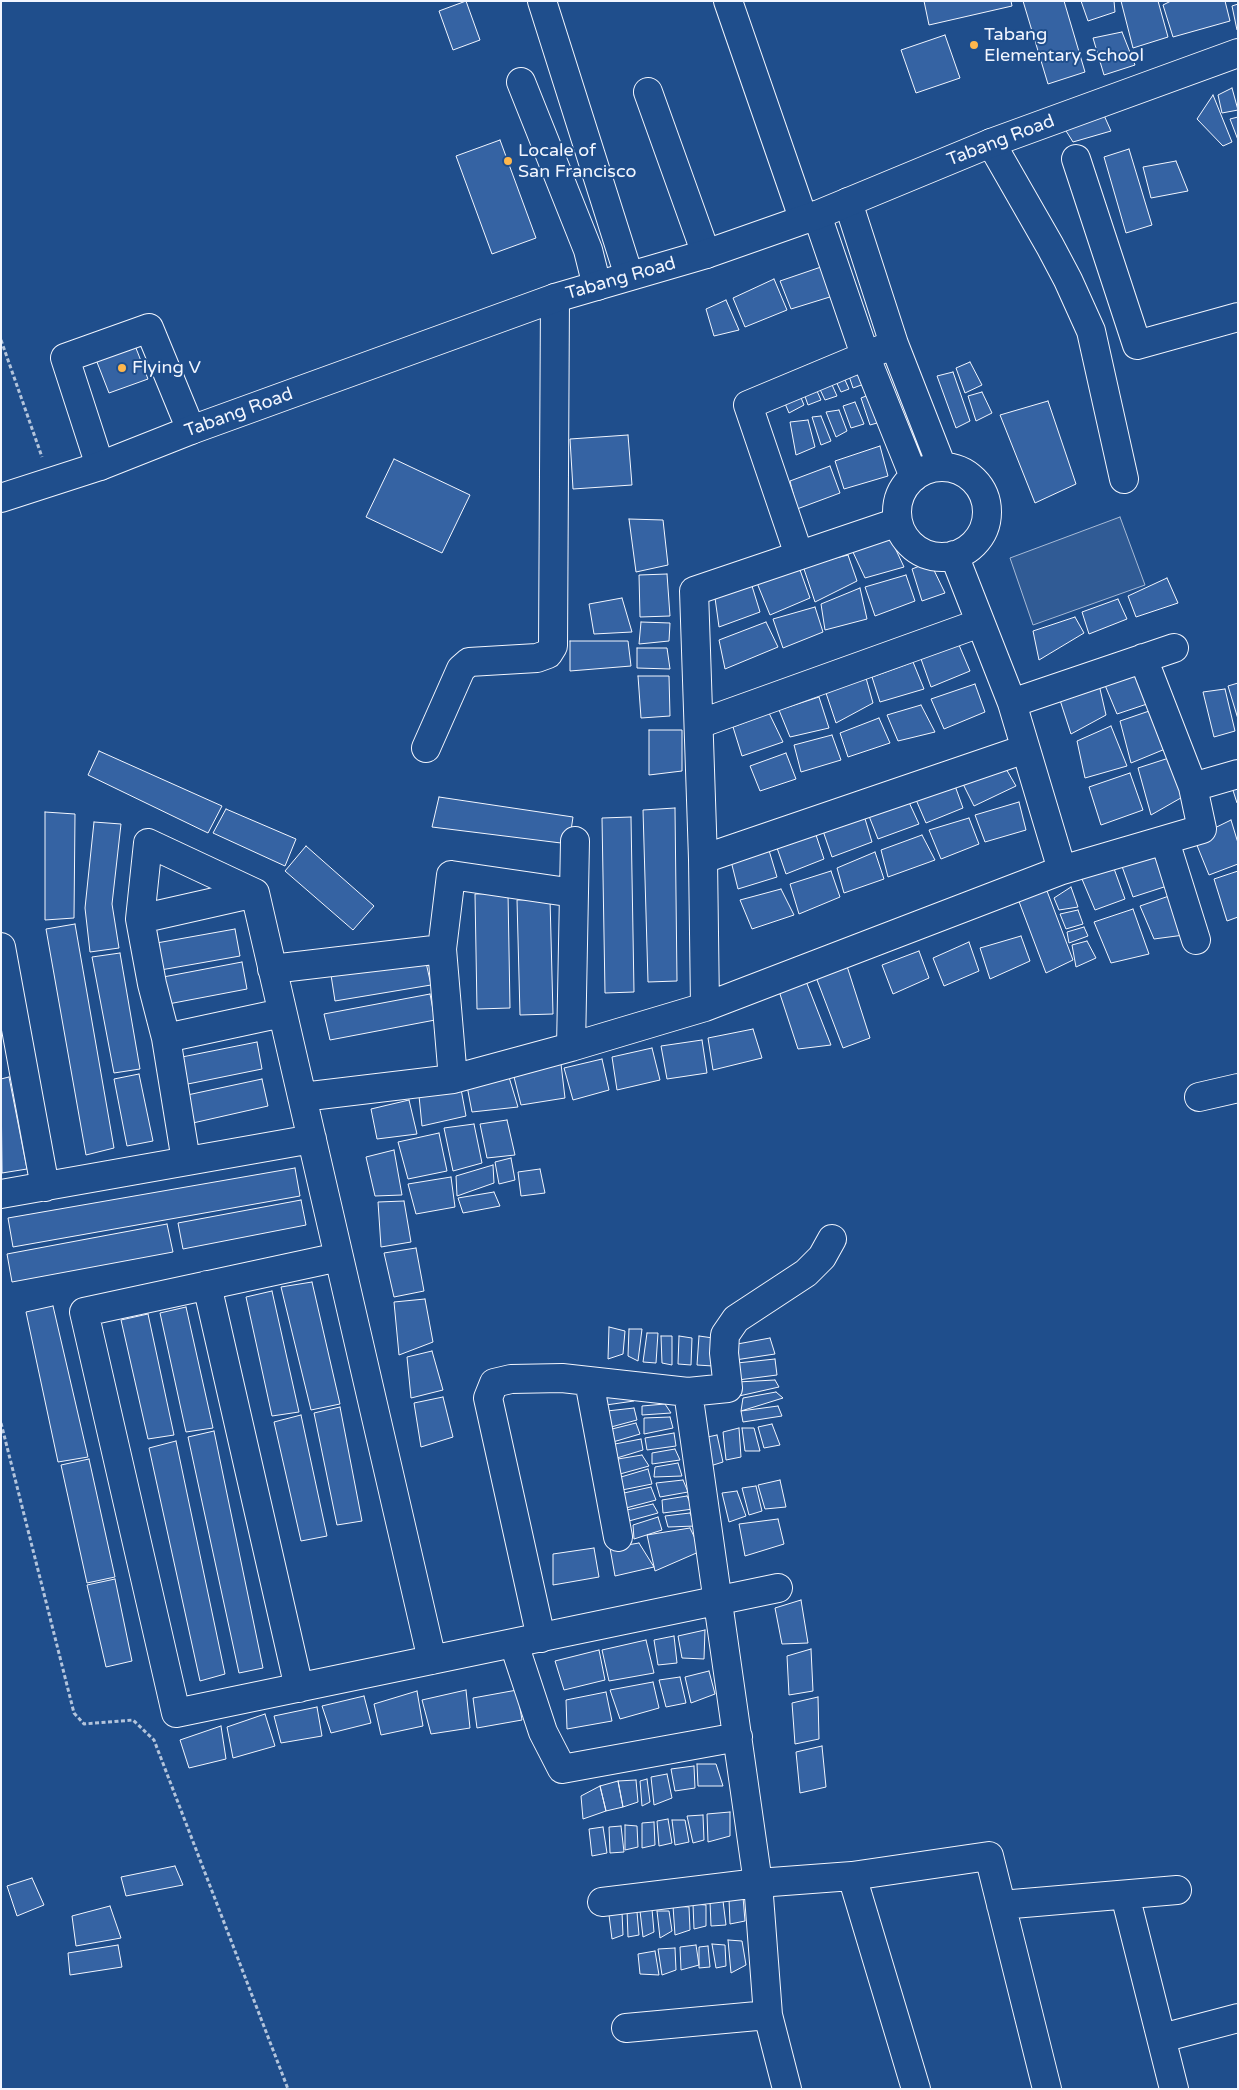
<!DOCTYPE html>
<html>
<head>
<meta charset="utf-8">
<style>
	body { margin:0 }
	#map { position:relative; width:1239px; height:2090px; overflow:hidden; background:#1f4e8c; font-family:"Varela Round",sans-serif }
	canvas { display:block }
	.frame { position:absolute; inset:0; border:2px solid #f2f6ff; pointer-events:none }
</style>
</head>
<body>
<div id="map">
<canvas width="1239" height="2090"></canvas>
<div class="frame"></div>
</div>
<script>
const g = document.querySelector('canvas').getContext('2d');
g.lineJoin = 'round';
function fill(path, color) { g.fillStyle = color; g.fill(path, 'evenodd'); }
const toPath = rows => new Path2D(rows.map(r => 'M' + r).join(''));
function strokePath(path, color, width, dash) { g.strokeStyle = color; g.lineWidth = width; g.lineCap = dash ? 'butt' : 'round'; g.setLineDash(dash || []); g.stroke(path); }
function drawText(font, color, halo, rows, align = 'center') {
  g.font = font + ' "Varela Round",sans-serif'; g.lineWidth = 4; g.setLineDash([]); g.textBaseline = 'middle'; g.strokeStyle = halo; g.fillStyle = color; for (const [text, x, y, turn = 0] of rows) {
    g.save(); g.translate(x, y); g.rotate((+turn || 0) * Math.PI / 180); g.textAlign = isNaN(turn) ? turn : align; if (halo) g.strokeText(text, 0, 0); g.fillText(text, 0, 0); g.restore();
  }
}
const built = toPath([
	[1120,517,1145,585,1033,625,1010,558,1120,517]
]);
const building = toPath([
	[466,1,480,40,453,50,439,11,466,1],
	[924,1,1011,1,1012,6,929,25,924,1],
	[1023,1,1064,1,1085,72,1048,84,1023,1],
	[1081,1,1114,1,1115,12,1088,21,1081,1],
	[1121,1,1158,1,1168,37,1133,48,1121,1],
	[1171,1,1225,1,1230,21,1173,37,1163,5,1171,1],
	[1238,4,1238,30,1237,30,1232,6,1238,4],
	[1122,32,1135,65,1104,75,1093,38,1122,32],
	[945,35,960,78,916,93,901,50,945,35],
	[1232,88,1238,110,1222,113,1218,95,1232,88],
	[1213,95,1232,142,1223,146,1197,119,1213,95],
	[1103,113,1111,131,1073,142,1063,126,1103,113],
	[1238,117,1238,140,1230,119,1238,117],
	[500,140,536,238,492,254,456,156,500,140],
	[1129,149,1152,225,1126,233,1104,157,1129,149],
	[1176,161,1188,191,1151,198,1143,167,1176,161],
	[821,267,833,296,791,309,780,281,821,267],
	[774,279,787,310,745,327,733,298,774,279],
	[726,300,739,330,714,336,706,309,726,300],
	[134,343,148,379,109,393,95,357,134,343],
	[862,362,870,382,853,388,846,367,862,362],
	[970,362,982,385,965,393,956,368,970,362],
	[841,371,849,389,841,392,832,373,841,371],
	[953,372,970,421,956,428,937,376,953,372],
	[829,378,837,396,825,400,816,381,829,378],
	[813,382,821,400,808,405,801,385,813,382],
	[797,388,804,405,789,413,781,394,797,388],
	[982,392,992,413,976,421,968,396,982,392],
	[874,393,884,421,870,425,861,398,874,393],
	[1048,401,1076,484,1035,503,1000,415,1048,401],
	[855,402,864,424,851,428,843,406,855,402],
	[839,410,847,431,836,437,826,412,839,410],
	[821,416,831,441,821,445,812,417,821,416],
	[808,420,815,447,796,455,790,422,808,420],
	[628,435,632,485,573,489,570,439,628,435],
	[880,446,888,476,844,489,835,461,880,446],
	[394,459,470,495,442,553,366,517,394,459],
	[830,466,840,493,797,509,790,481,830,466],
	[629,519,663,520,668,565,636,572,629,519],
	[889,535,904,567,865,578,852,550,889,535],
	[848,555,857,581,815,602,803,566,848,555],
	[930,562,945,593,922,601,912,569,930,562],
	[800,570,810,598,770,615,757,583,800,570],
	[667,574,670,616,640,617,639,575,667,574],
	[906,575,915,601,875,616,865,587,906,575],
	[1167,578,1178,603,1136,617,1128,596,1167,578],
	[752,586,760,612,719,627,715,598,752,586],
	[860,588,867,619,825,630,821,604,860,588],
	[622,598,632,632,594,634,589,604,622,598],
	[1118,599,1127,619,1089,634,1082,612,1118,599],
	[815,607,823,632,783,648,773,619,815,607],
	[1075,617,1084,633,1039,660,1033,631,1075,617],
	[641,622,670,623,669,641,639,644,641,622],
	[766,622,778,647,725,669,719,640,766,622],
	[570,641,628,641,631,666,570,671,570,641],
	[959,645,970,671,931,687,921,659,959,645],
	[637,648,667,648,670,669,637,668,637,648],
	[913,662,924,689,880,702,872,677,913,662],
	[1141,664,1153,702,1117,714,1102,678,1141,664],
	[638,676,669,676,670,716,641,718,638,676],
	[866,678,873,703,836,723,826,693,866,678],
	[1098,680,1106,715,1071,734,1058,694,1098,680],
	[1238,683,1238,719,1228,686,1238,683],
	[975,684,985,712,944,729,931,699,975,684],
	[1225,689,1235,731,1214,737,1203,692,1225,689],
	[819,697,829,728,790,737,779,710,819,697],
	[921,705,935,732,898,741,887,715,921,705],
	[1158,708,1170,747,1131,763,1120,721,1158,708],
	[769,713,783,742,742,756,733,727,769,713],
	[879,718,890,743,848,757,840,733,879,718],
	[1111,726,1127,766,1085,778,1077,741,1111,726],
	[649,730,682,730,682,771,649,775,649,730],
	[832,735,841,760,801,772,794,745,832,735],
	[99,751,222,806,208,833,88,775,99,751],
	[786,753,796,779,760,791,750,766,786,753],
	[1175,756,1186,795,1151,815,1138,768,1175,756],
	[1005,767,1016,786,974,806,960,778,1005,767],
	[1130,773,1143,810,1101,825,1089,787,1130,773],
	[1238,779,1238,803,1237,803,1230,781,1238,779],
	[954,783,963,808,926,823,914,795,954,783],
	[439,797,573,817,569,844,432,827,439,797],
	[908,800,919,824,878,839,867,811,908,800],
	[1019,802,1026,830,985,842,975,815,1019,802],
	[675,808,677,981,648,982,643,810,675,808],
	[226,809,296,839,285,866,213,833,226,809],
	[45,812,75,814,74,918,45,920,45,812],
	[863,812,872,842,832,857,822,828,863,812],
	[631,817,634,992,605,993,602,818,631,817],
	[969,818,979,844,941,859,929,830,969,818],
	[1231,820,1238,843,1238,864,1209,875,1194,838,1231,820],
	[94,822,121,824,112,904,119,948,90,952,85,908,94,822],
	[815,832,824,859,786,874,776,845,815,832],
	[922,835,935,860,888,877,881,850,922,835],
	[306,846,374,906,353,930,285,871,306,846],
	[768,847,777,877,738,889,731,861,768,847],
	[1153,851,1167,886,1133,897,1119,858,1153,851],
	[875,852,884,879,844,893,837,868,875,852],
	[1112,863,1125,899,1095,910,1079,872,1112,863],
	[831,871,840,897,799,914,790,884,831,871],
	[1238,871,1238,917,1227,921,1214,879,1238,871],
	[1044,883,1073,960,1046,973,1015,891,1044,883],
	[1071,887,1078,907,1059,910,1054,898,1071,887],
	[781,889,794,915,752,929,740,900,781,889],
	[508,893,510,1008,477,1009,475,894,508,893],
	[1169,896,1184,935,1154,939,1140,906,1169,896],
	[550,899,553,1014,520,1015,517,900,550,899],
	[1133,909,1149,954,1111,963,1094,922,1133,909],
	[1078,910,1083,924,1066,929,1060,914,1078,910],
	[75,924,114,1148,86,1155,46,929,75,924],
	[1084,927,1088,936,1069,943,1067,932,1084,927],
	[235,929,240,956,155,971,151,944,235,929],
	[1021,936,1030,961,990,979,980,948,1021,936],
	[1087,941,1096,958,1076,967,1072,945,1087,941],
	[969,942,979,971,944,986,933,958,969,942],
	[919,951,929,978,893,994,882,965,919,951],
	[120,953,140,1069,114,1073,92,957,120,953],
	[425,958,431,985,335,1001,331,975,425,958],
	[845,960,870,1038,843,1048,814,972,845,960],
	[242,962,247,989,163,1005,158,978,242,962],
	[804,976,831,1045,798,1049,777,985,804,976],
	[430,994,435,1020,330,1040,324,1014,430,994],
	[753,1029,762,1058,713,1070,708,1038,753,1029],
	[702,1040,707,1073,667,1079,661,1046,702,1040],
	[257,1042,262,1069,178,1086,172,1059,257,1042],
	[652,1048,660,1080,617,1090,612,1057,652,1048],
	[602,1059,609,1090,573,1100,564,1068,602,1059],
	[561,1064,565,1098,521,1105,514,1077,561,1064],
	[139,1074,153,1141,127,1146,114,1079,139,1074],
	[9,1077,27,1169,2,1173,1,1079,9,1077],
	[509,1077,518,1107,472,1112,467,1086,509,1077],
	[262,1079,268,1106,184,1125,178,1097,262,1079],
	[461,1089,466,1116,422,1126,419,1096,461,1089],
	[409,1100,417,1134,377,1139,371,1109,409,1100],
	[507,1120,515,1155,487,1158,480,1124,507,1120],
	[474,1124,482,1163,453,1171,444,1128,474,1124],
	[439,1133,447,1171,408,1179,398,1142,439,1133],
	[394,1150,402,1195,375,1196,366,1157,394,1150],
	[511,1158,515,1180,499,1184,495,1162,511,1158],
	[493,1165,494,1183,457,1196,456,1176,493,1165],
	[295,1168,300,1196,13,1247,8,1218,295,1168],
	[540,1169,545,1193,521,1196,518,1172,540,1169],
	[451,1177,455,1207,416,1214,408,1184,451,1177],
	[494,1192,500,1206,463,1213,458,1198,494,1192],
	[301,1200,306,1225,183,1249,178,1223,301,1200],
	[404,1201,411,1242,381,1247,378,1202,404,1201],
	[167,1224,173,1252,12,1282,7,1254,167,1224],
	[416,1248,424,1291,394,1297,384,1253,416,1248],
	[312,1282,340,1404,311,1410,281,1287,312,1282],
	[272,1291,299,1412,272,1416,246,1297,272,1291],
	[425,1299,433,1342,399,1355,394,1302,425,1299],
	[53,1306,88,1457,58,1462,26,1312,53,1306],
	[186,1307,213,1428,186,1432,160,1313,186,1307],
	[148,1314,174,1435,148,1439,121,1320,148,1314],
	[609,1327,625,1331,623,1354,608,1359,609,1327],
	[629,1329,642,1329,638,1361,628,1356,629,1329],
	[647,1333,658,1333,656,1363,643,1362,647,1333],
	[661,1336,672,1336,672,1365,662,1363,661,1336],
	[679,1336,692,1338,691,1365,678,1364,679,1336],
	[699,1336,713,1338,713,1366,697,1365,699,1336],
	[770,1338,775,1354,735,1360,732,1345,770,1338],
	[432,1351,443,1390,411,1398,407,1357,432,1351],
	[775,1359,777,1375,738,1380,737,1363,775,1359],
	[775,1380,779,1387,739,1396,737,1382,775,1380],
	[628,1383,634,1401,606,1405,603,1391,628,1383],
	[776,1392,783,1398,741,1411,743,1398,776,1392],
	[443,1397,453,1437,421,1447,414,1403,443,1397],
	[665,1404,671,1413,642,1415,642,1406,665,1404],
	[778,1406,782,1416,743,1422,741,1411,778,1406],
	[340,1407,362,1521,337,1525,314,1413,340,1407],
	[634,1408,637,1420,611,1427,607,1411,634,1408],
	[301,1415,327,1536,301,1541,274,1422,301,1415],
	[670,1417,673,1428,644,1434,644,1418,670,1417],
	[636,1423,640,1434,613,1442,612,1429,636,1423],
	[772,1424,780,1445,764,1448,758,1427,772,1424],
	[739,1428,741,1457,726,1460,723,1432,739,1428],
	[742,1428,754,1428,760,1451,745,1451,742,1428],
	[214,1431,263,1668,239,1673,188,1437,214,1431],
	[674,1433,676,1446,647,1450,645,1438,674,1433],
	[717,1435,723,1462,707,1467,703,1438,717,1435],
	[641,1439,643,1450,617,1458,615,1444,641,1439],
	[176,1441,225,1674,200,1681,149,1448,176,1441],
	[675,1449,680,1460,652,1464,652,1453,675,1449],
	[642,1455,649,1466,620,1474,618,1459,642,1455],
	[89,1459,115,1577,87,1583,61,1465,89,1459],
	[678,1463,682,1476,654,1477,655,1467,678,1463],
	[648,1469,652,1484,622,1490,621,1477,648,1469],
	[683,1480,688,1492,660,1497,656,1483,683,1480],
	[780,1480,786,1507,765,1509,758,1485,780,1480],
	[756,1486,762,1511,749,1515,742,1488,756,1486],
	[651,1487,656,1500,626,1508,624,1493,651,1487],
	[737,1491,746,1516,729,1522,722,1493,737,1491],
	[687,1496,693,1509,663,1513,662,1500,687,1496],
	[653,1504,658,1513,629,1521,627,1510,653,1504],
	[690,1513,696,1526,668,1527,665,1516,690,1513],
	[658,1517,662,1530,634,1539,633,1525,658,1517],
	[778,1519,784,1544,745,1556,739,1524,778,1519],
	[690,1528,701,1551,655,1571,647,1535,690,1528],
	[639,1543,654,1567,615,1576,610,1548,639,1543],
	[594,1548,599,1577,553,1585,553,1554,594,1548],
	[115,1579,132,1661,106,1667,87,1585,115,1579],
	[801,1600,808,1643,782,1644,775,1608,801,1600],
	[705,1630,704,1659,682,1658,678,1636,705,1630],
	[674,1636,677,1663,658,1665,654,1640,674,1636],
	[646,1640,654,1673,609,1681,602,1650,646,1640],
	[811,1649,813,1691,789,1695,787,1656,811,1649],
	[599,1650,605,1680,564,1690,555,1661,599,1650],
	[709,1671,715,1694,691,1703,685,1677,709,1671],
	[680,1677,686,1703,666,1707,659,1680,680,1677],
	[653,1682,659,1708,620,1719,610,1690,653,1682],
	[466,1690,470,1728,431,1734,422,1700,466,1690],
	[517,1690,522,1720,477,1728,473,1698,517,1690],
	[417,1691,423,1726,381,1735,374,1704,417,1691],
	[606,1692,612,1721,567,1729,566,1700,606,1692],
	[364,1696,371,1723,331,1733,322,1706,364,1696],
	[818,1697,819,1739,795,1744,792,1703,818,1697],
	[317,1707,322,1736,281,1743,274,1716,317,1707],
	[265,1714,275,1746,233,1758,227,1727,265,1714],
	[221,1726,226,1759,189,1768,180,1740,221,1726],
	[822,1746,826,1787,800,1793,796,1752,822,1746],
	[697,1764,716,1764,723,1786,698,1786,697,1764],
	[694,1766,695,1788,675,1791,671,1769,694,1766],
	[667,1774,672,1798,654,1805,651,1777,667,1774],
	[647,1779,650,1802,642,1806,640,1781,647,1779],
	[636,1780,638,1802,623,1807,618,1781,636,1780],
	[618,1781,623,1807,606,1811,600,1786,618,1781],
	[600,1786,606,1811,583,1819,581,1796,600,1786],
	[730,1812,730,1836,708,1842,707,1814,730,1812],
	[703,1815,704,1840,693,1843,687,1816,703,1815],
	[668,1819,672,1843,659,1846,657,1821,668,1819],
	[672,1820,685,1820,689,1842,675,1845,672,1820],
	[654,1822,655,1845,642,1848,642,1823,654,1822],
	[625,1825,637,1826,638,1847,625,1850,625,1825],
	[621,1826,624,1852,610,1853,609,1827,621,1826],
	[603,1827,607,1853,592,1856,589,1829,603,1827],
	[175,1866,183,1885,126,1896,121,1877,175,1866],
	[32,1878,44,1905,17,1916,7,1886,32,1878],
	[743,1897,745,1921,730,1924,729,1899,743,1897],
	[710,1901,723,1901,726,1925,711,1926,710,1901],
	[693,1904,706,1905,706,1926,694,1929,693,1904],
	[110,1906,121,1938,76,1946,72,1916,110,1906],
	[673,1906,689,1907,690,1930,675,1935,673,1906],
	[652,1909,654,1932,643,1937,640,1911,652,1909],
	[627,1910,637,1912,639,1935,628,1937,627,1910],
	[657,1911,669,1911,672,1931,660,1938,657,1911],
	[622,1912,623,1935,612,1939,609,1915,622,1912],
	[728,1940,742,1941,746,1965,731,1973,728,1940],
	[712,1944,725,1945,726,1966,716,1968,712,1944],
	[118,1945,122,1967,70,1975,68,1953,118,1945],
	[696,1945,699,1965,681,1970,680,1947,696,1945],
	[708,1946,710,1967,699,1968,699,1947,708,1946],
	[675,1948,676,1970,662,1975,658,1949,675,1948],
	[655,1951,659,1975,640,1974,638,1954,655,1951]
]);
const path = toPath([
	[1,340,42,457],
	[1,1423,74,1713,84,1724,133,1720,154,1740,288,2089]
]);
const minor = toPath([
	[542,1,629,276],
	[728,1,803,218],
	[521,82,588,250,597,286],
	[648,92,706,254],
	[991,143,1050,246,1068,280,1091,331,1124,479],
	[1076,159,1137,345,1238,317],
	[848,202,894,344,942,467],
	[817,215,865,355,914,477],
	[100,466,65,358,149,328,191,430],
	'897 512a45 45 0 1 1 90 0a45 45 0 1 1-90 0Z',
	[799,555,748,405,894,344],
	[954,555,1012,703,1062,870],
	[1012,703,1174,648],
	[699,724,980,623],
	[426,748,461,669,469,662,537,658,548,654,553,646,555,298],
	[1193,787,1238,774],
	[1165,841,1196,940],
	[703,859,1025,749],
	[255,893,432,1660],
	[140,919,255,893],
	[1,947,45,1187],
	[272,969,442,949],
	[705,1007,1062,870,1202,829,1193,787,1143,658],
	[166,1038,282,1013],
	[571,1047,575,841],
	[453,1079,442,949,451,875,574,893],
	[302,1097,453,1079,571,1047,705,1007,703,859,694,591,898,522],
	[1199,1097,1238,1088],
	[186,1161,166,1038,152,984,140,919,148,843,255,893],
	[1,1194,312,1139],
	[339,1257,84,1312,176,1713,778,1588],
	[207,1285,299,1688],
	[589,1381,618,1537],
	[688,1392,758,1883,768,2015,787,2089],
	[541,1638,488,1398,494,1383,511,1379,562,1378,688,1392,728,1388,724,1353,725,1335,736,1319,806,1273,822,1257,832,1239],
	[514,1644,543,1732,562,1769,738,1737],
	[852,1876,916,2089],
	[1125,1895,1174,2089],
	[602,1902,758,1883,852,1876,989,1856,1047,2089],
	[1001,1905,1177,1890],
	[626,2028,768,2015],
	[1162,2038,1238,2018]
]);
const major = toPath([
	[1,498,100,466,191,430,555,298,706,254,817,215,991,143,1238,53]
]);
const markers = [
	[974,45,5,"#ffb74d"],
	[508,161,5,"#ffb74d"],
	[122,368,5,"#ffb74d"]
];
const poiNames = [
	["Tabang",984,35],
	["Elementary School",984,56],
	["Locale of",518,151],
	["San Francisco",518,172],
	["Flying V",132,368]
];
const streetNames = [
	["Tabang Road",1001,141,-21],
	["Tabang Road",621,279,-16],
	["Tabang Road",239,413,-20]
];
fill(built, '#305b95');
strokePath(built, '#a8bbd7', 1);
fill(building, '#3563a3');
strokePath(building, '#f2f6ff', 1);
strokePath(minor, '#f2f6ff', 30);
strokePath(major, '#f2f6ff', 30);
strokePath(path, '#b3c4dc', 3, [4, 2.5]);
strokePath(minor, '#1f4e8c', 28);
strokePath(major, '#1f4e8c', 28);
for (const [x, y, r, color] of markers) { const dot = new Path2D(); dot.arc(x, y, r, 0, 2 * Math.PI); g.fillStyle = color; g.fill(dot); strokePath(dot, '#1f4e8c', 2); }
drawText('18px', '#f2f6ff', '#1f4e8c', poiNames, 'left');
drawText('18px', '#f2f6ff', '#1f4e8c', streetNames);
</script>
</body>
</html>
